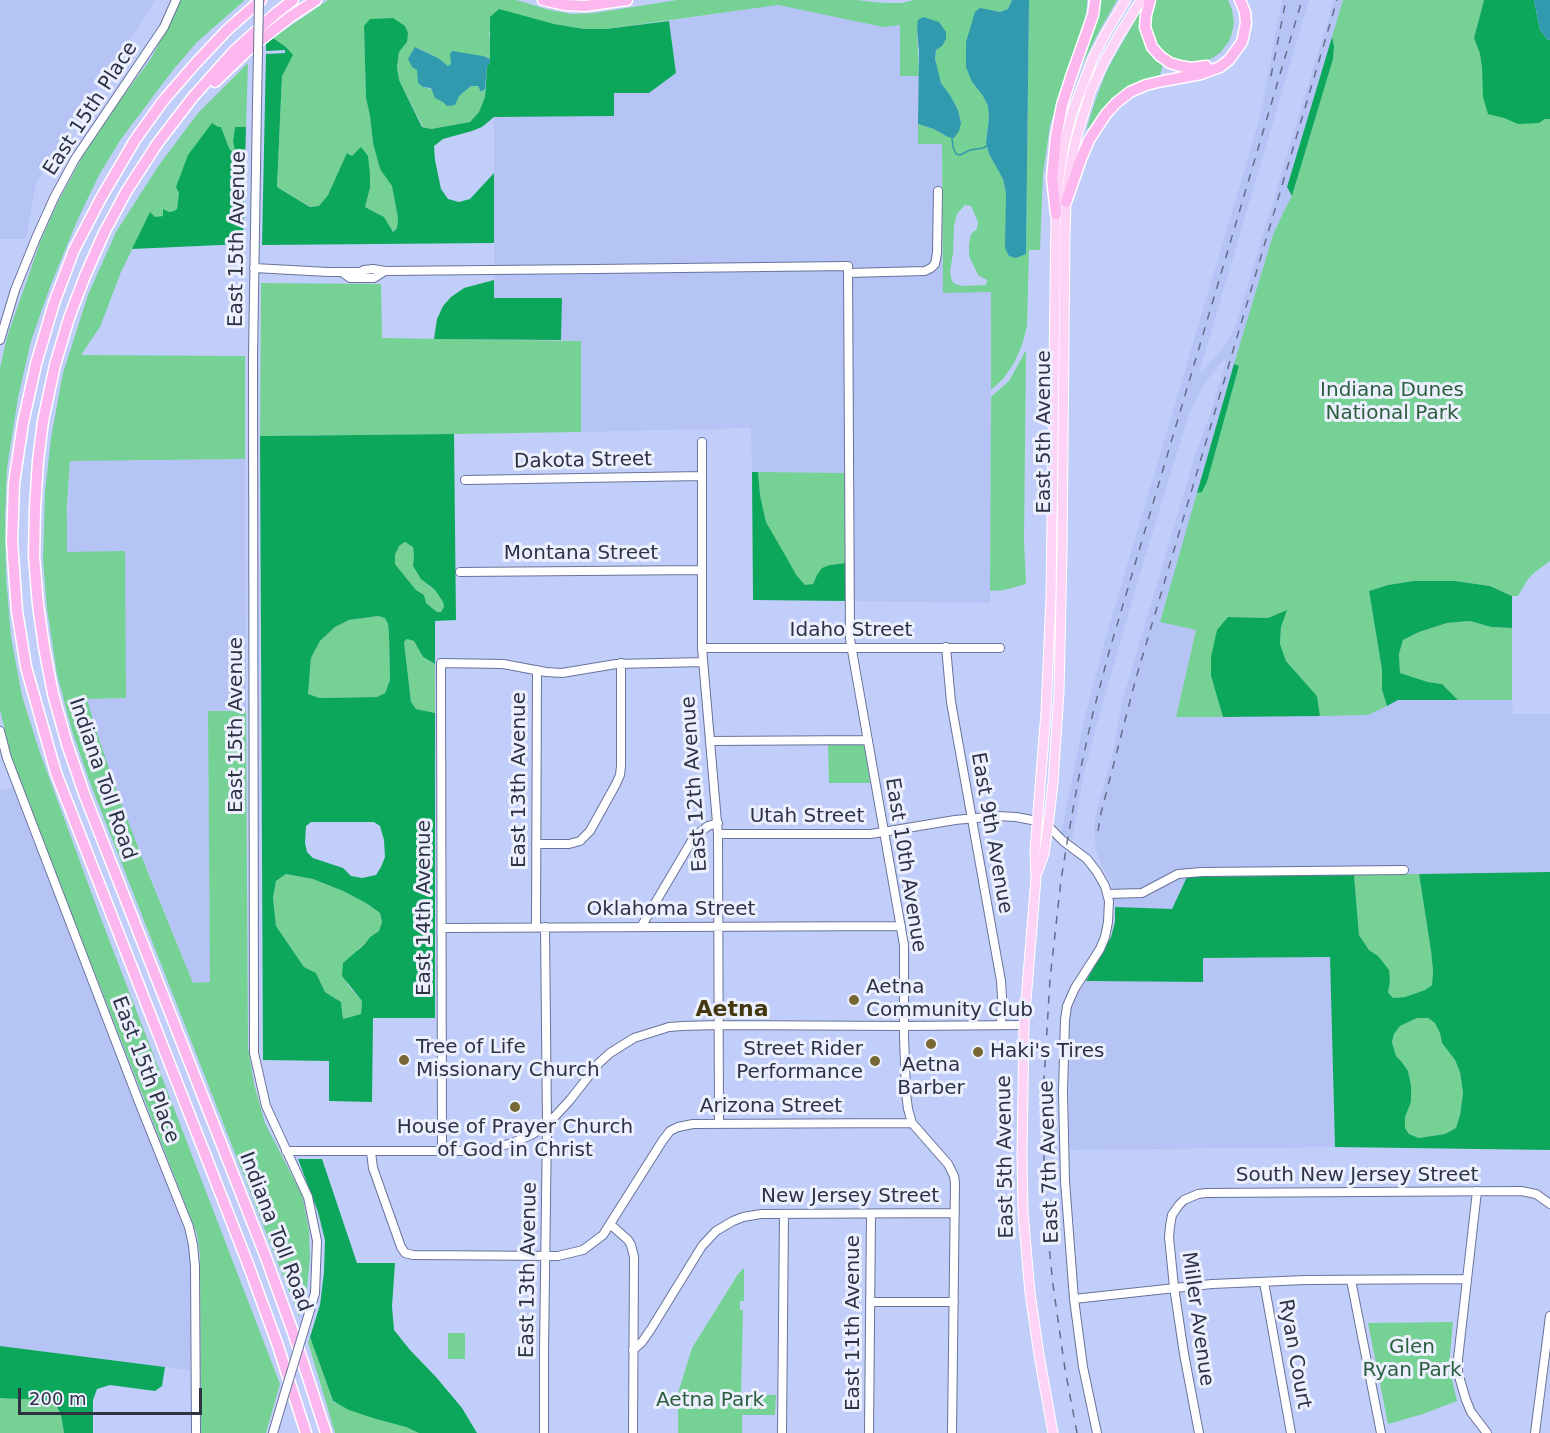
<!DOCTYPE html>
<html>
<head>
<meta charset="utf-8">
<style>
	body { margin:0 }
	#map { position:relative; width:1550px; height:1433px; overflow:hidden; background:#c2cefa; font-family:"DejaVu Sans",sans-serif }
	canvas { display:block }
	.scale { position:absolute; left:18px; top:1388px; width:184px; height:27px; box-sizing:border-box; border:3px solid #2e3344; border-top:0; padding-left:8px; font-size:18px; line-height:21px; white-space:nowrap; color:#2e3344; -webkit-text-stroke:4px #ecf0fe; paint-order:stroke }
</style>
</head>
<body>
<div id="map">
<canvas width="1550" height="1433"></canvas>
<div class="scale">200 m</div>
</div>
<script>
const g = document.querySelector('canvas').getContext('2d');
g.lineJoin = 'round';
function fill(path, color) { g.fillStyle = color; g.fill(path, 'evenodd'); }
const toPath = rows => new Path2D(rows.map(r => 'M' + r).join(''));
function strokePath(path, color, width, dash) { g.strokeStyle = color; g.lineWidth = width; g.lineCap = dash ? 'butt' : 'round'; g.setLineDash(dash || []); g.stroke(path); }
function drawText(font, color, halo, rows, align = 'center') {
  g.font = font + ' "DejaVu Sans",sans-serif'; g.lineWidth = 6; g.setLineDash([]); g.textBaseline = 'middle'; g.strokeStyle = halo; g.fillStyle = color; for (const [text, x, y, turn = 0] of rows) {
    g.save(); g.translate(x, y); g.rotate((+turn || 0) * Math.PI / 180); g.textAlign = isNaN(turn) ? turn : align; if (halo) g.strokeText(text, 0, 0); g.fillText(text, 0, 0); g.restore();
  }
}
const built = toPath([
	[0,0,155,0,115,64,66,134,36,183,26,239,0,239],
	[1282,0,1309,0,1200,370,1202,372,1226,344,1235,327,1334,0,1343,0,1287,186,1292,196,1285,209,1273,235,1160,621,1196,630,1176,717,1368,715,1398,700,1512,700,1513,714,1550,714,1550,872,1188,877,1172,909,1115,907,1113,886,1100,862,1096,850,1094,827,1096,813,1114,748,1122,702,1197,449,1211,412,1226,361,1224,360,1213,372,1200,391,1189,414,1138,580,1093,738,1084,773,1072,839,1061,833,1083,725,1105,640,1260,117],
	[778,5,883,27,900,24,900,76,919,76,918,144,942,144,943,292,991,292,990,603,846,601,844,473,752,472,751,428,581,432,581,341,561,340,562,299,494,298,494,117,614,116,614,93,649,93,676,73,669,21],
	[245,459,246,711,208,712,210,982,193,983,120,800,97,733,87,699,125,698,125,552,66,552,70,461],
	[13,788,186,1234,191,1258,190,1370,0,1346,0,791],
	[1330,957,1335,1147,1070,1150,1069,1135,1070,1015,1074,999,1086,981,1203,982,1203,958]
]);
const green = toPath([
	[181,0,245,0,197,42,173,70,121,139,99,175,77,221,50,287,31,341,18,398,7,468,5,516,6,575,11,637,22,696,39,750,100,916,280,1384,266,1433,201,1433,200,1256,197,1234,13,764,0,710,0,368,7,337,41,240,58,202,84,154,110,114,150,60,161,40],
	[328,0,516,0,550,10,572,14,595,13,677,0,856,0,884,3,902,3,914,0,1012,0,1008,9,1000,12,980,9,972,82,983,96,988,106,989,118,986,143,989,154,1003,179,1006,193,1006,220,1016,258,1026,254,1029,0,1087,0,1087,7,1084,22,1050,125,1043,174,1040,250,1029,250,1027,326,1022,345,1014,363,1003,379,991,390,991,292,943,293,942,144,918,144,918,124,934,129,948,137,961,123,958,110,950,95,941,83,937,72,935,59,936,50,917,29,919,76,900,76,900,25,883,27,778,5,606,29,584,29,554,24,489,32,491,50,490,59,483,56,448,66,438,58,416,47,417,70,423,87,459,96,471,86,478,86,481,92,485,89,485,97,479,112,470,122,431,129,423,127,399,80,397,67,399,52,407,42,364,27,366,98,370,116,373,143,380,169,392,185,398,218,397,228,392,232,384,217,365,207,370,188,352,156,348,153,328,195,319,206,311,207,277,187,282,76,292,55,286,47,273,38],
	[965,205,971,206,978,222,977,229,971,234,969,244,969,256,978,275,987,280,986,285,963,286,955,284,952,281,950,272,953,253,954,226,957,214],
	[1098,0,1117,0,1097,35,1082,65,1070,98],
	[1154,0,1228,0,1232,10,1234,22,1232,33,1229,41,1221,52,1213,58,1194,64,1174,59,1165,55,1158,47,1150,27,1152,4],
	[1343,0,1484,0,1474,38,1480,54,1482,67,1550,105,1550,561,1535,572,1528,579,1518,596,1512,596,1490,586,1455,581,1413,581,1388,585,1369,591,1382,670,1382,690,1387,706,1368,715,1320,716,1317,696,1286,661,1280,644,1281,627,1286,611,1268,618,1228,617,1211,657,1211,676,1223,717,1176,717,1196,630,1160,622,1197,493,1202,492,1207,482,1239,366,1234,364,1273,235,1285,209,1292,196,1333,59,1334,46,1332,37],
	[1143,7,1141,28,1144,40,1149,50,1163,64,1160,76,1146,80,1125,89,1116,96,1099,114,1087,130,1087,127,1096,99,1105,75,1113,59],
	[248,63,246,127,235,127,233,141,237,158,229,148,221,127,179,193,177,209,174,211,169,212,163,209,164,216,155,218,150,213,121,272,100,327,81,355,245,356,245,459,70,461,67,504,67,552,125,551,126,698,87,699,97,733,120,800,147,870,193,983,210,982,208,711,246,711,248,1047,254,1084,265,1123,302,1195,309,1230,310,1258,307,1288,299,1317,89,780,72,731,57,674,47,609,43,560,45,492,51,438,63,373,88,295,116,232,159,165,198,113],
	[261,283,381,284,382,338,581,341,581,432,454,434,260,436],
	[1026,350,1024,541,1026,584,1004,590,990,591,991,397,1009,381],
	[758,472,844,473,846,563,830,565,817,575,813,584,805,586,797,576,785,557,766,522,760,495],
	[405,542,413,547,414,555,413,566,430,587,435,590,443,602,444,607,441,612,437,612,426,603,424,595,416,590,395,564,395,555,399,546],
	[378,616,385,618,388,624,389,635,390,680,385,693,377,697,320,698,308,694,311,658,320,641,335,627,349,620],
	[1470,621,1491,627,1512,628,1512,700,1458,700,1442,684,1428,682,1400,673,1399,654,1403,640,1419,632,1447,623],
	[407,639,414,641,423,657,435,664,435,713,416,709,411,702,404,642],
	[828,743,864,743,870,783,829,783],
	[286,874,313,879,343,891,366,903,380,913,382,922,379,931,370,937,365,944,358,949,347,984,362,1001,361,1014,343,1019,341,1002,325,992,316,973,304,967,276,926,273,898,276,881],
	[1419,874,1431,951,1433,971,1432,985,1425,990,1405,997,1393,998,1388,991,1390,982,1378,956,1369,950,1359,935,1354,875],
	[1417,1018,1428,1018,1435,1023,1440,1033,1442,1043,1455,1060,1460,1072,1463,1093,1460,1115,1456,1128,1445,1134,1419,1138,1409,1134,1405,1128,1405,1117,1411,1102,1411,1085,1408,1071,1402,1062,1396,1056,1392,1042,1394,1034,1400,1026],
	[744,1268,744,1301,740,1301,740,1310,743,1310,741,1395,776,1395,775,1415,742,1415,742,1433,678,1433,678,1393,692,1348,738,1274],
	[1453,1322,1449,1366,1457,1401,1423,1414,1388,1424,1368,1323],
	[448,1333,465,1333,465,1359,448,1359],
	[310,1337,333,1402,376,1419,406,1427,419,1433,335,1433,308,1342],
	[9,1397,47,1400,56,1405,61,1415,64,1433,0,1433,0,1398]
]);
const forest = toPath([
	[1484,0,1534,0,1540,30,1548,40,1550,39,1550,119,1545,119,1539,123,1518,124,1504,118,1488,114,1483,97,1482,68,1480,54,1474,38],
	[499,9,554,24,584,29,606,29,669,21,676,73,649,93,614,93,614,116,494,117,482,127,472,131,443,139,434,146,435,160,441,189,448,199,459,202,470,199,494,173,494,243,262,245,266,54,285,53,285,50,266,51,266,43,273,38,286,47,293,55,282,76,277,187,310,207,319,206,328,195,347,153,352,156,361,147,368,156,370,174,370,188,365,207,384,217,393,232,397,228,398,218,392,186,380,169,373,143,370,116,366,98,364,26,370,19,393,18,405,26,408,33,407,42,399,52,397,67,399,80,422,127,431,129,470,122,479,112,485,97,487,66,490,63,490,17],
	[1332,37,1334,46,1333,59,1292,196,1287,187],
	[212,123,218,127,221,127,229,148,236,157,233,141,235,127,246,127,243,244,132,249,150,212,155,217,163,216,163,209,169,212,174,211,177,209,179,193,176,187,188,155],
	[494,280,494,298,562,298,561,340,434,339,437,319,443,306,451,297,464,288],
	[1234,364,1239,366,1207,482,1202,492,1197,493],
	[454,434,456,620,435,621,435,664,423,657,414,641,407,639,404,642,411,702,416,709,435,713,435,1018,373,1018,372,1102,329,1101,329,1061,263,1060,260,436],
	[405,542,413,547,414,555,413,566,421,579,435,590,443,602,444,607,441,612,437,612,426,603,424,595,416,590,395,564,395,555,399,546],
	[378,616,385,618,388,624,389,635,390,680,385,693,377,697,320,698,308,694,311,658,320,641,335,627,349,620],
	[311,822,374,822,380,826,384,840,385,857,381,867,376,875,362,878,351,876,343,868,313,858,307,852,305,843,306,826],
	[286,874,313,879,343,891,366,903,380,913,382,922,379,931,370,937,365,944,343,963,342,976,362,1001,361,1014,343,1019,341,1002,325,992,316,973,304,967,276,926,273,898,276,881],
	[752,472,758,472,760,495,766,522,797,576,805,585,813,584,817,575,822,568,830,565,846,563,846,601,753,600],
	[1413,581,1455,581,1490,586,1512,596,1512,628,1491,627,1470,621,1447,623,1419,632,1403,640,1399,654,1400,673,1428,682,1442,684,1458,700,1398,700,1387,706,1382,690,1382,670,1369,591,1388,585],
	[1287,610,1281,627,1280,644,1286,661,1317,696,1320,716,1223,717,1211,676,1211,657,1217,630,1228,617,1268,618],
	[1550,872,1550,1150,1335,1147,1330,957,1203,958,1203,982,1086,981,1111,937,1115,922,1115,907,1172,909,1187,877,1354,875,1359,935,1369,950,1378,956,1389,970,1390,982,1388,992,1393,998,1405,997,1425,990,1432,985,1433,971,1431,951,1419,874],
	[1417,1018,1428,1018,1435,1023,1440,1033,1442,1043,1455,1060,1460,1072,1463,1093,1460,1115,1456,1128,1445,1134,1419,1138,1409,1134,1405,1128,1405,1117,1411,1102,1411,1085,1408,1071,1402,1062,1396,1056,1392,1042,1394,1034,1400,1026],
	[298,1159,322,1159,357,1263,395,1263,392,1306,394,1330,410,1350,436,1377,462,1408,477,1433,419,1433,406,1427,376,1419,349,1410,333,1401,310,1337,320,1305,324,1272,325,1240,318,1212],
	[0,1346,165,1367,162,1386,155,1391,110,1385,97,1389,93,1400,93,1433,64,1433,61,1415,56,1405,47,1400,0,1398]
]);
const water = toPath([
	[1012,0,1029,0,1026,254,1016,258,1009,256,1005,248,1006,193,1003,179,989,154,986,143,989,118,988,106,983,96,972,82,966,67,966,42,975,12,980,8,1000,12,1008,9],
	[1534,0,1550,0,1550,39,1548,40,1540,30],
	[923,17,939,22,946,32,946,39,942,46,936,50,935,59,941,83,950,95,958,110,961,123,959,131,954,138,948,137,934,129,918,124,919,52,917,29,918,20],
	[415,47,438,58,448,66,451,64,450,54,452,51,483,56,490,59,490,63,487,66,485,89,481,92,478,86,471,86,459,96,455,105,447,106,443,102,435,98,431,88,423,87,418,83,417,70,412,67,408,59]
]);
const stream = toPath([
	[952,138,953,147,956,154,960,155,970,150,983,148,987,146]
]);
const minor = toPath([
	[257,103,253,358,254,1053,266,1106,308,1197,317,1241,315,1293,304,1330],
	[254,268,328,272,360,272,364,270,373,269,385,271,596,269,848,266,850,639,904,945,904,1036,906,1093,908,1109,912,1123,948,1164,954,1176,955,1183,952,1433],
	[342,272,350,278,374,278,385,271],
	[848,273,925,271,931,268,935,264,937,253,938,191],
	[0,340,15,290,36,238,54,198,75,159,164,27,176,0],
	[702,442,702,648,718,834,719,1124],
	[465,480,702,476],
	[460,572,702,570],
	[946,647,951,702,1001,981,1002,997,1001,1025],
	[702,648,1000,648],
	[0,731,7,758,139,1102,189,1227,193,1245,195,1266,196,1433],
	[710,741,868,740],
	[718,834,871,834,955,820,997,816,1016,817,1037,821,1048,826,1063,841,1087,859,1097,872,1105,886,1109,901,1108,922,1105,937,1100,949,1075,988,1067,1006,1065,1020,1063,1092,1065,1181,1074,1299,1083,1367,1097,1433],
	[536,844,569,844,580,841,590,831,616,784,620,775,621,766,621,663],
	[1107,894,1142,893,1178,874,1202,872,1404,870],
	[536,927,537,670],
	[641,927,694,837,708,826,718,823],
	[442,928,901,926],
	[286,1151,472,1151,494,1148,512,1143,531,1135,547,1125,570,1100,599,1063,610,1053,634,1038,669,1027,682,1026,719,1025,904,1026,1024,1025],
	[371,1152,373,1168,401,1247,405,1253,413,1255,558,1256,583,1250,603,1235,663,1140,670,1131,678,1127,693,1124,912,1123],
	[442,1152,441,663,503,664,546,672,562,673,616,664,703,662],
	[1477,1191,1458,1359,1458,1373,1466,1400,1471,1412,1487,1433],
	[610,1224,628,1240,631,1245,634,1257,633,1433],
	[1351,1280,1381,1433],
	[1264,1282,1291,1433],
	[1074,1299,1212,1284,1305,1280,1467,1279],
	[870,1302,954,1302],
	[633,1350,642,1342,651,1329,702,1246,716,1231,733,1221,743,1217,761,1214,955,1213],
	[273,1433,283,1399],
	[544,1433,544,1352,547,1125,545,927],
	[782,1433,784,1214],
	[869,1433,871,1214],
	[1199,1433,1184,1354,1174,1287,1169,1237,1170,1226,1172,1215,1179,1205,1184,1200,1198,1194,1206,1193,1521,1191,1536,1194,1550,1204],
	[1535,1433,1550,1316]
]);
const major = toPath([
	[1037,873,1044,854,1048,826,1053,783,1059,692,1062,553,1065,234,1066,202,1070,168,1076,139,1091,90,1104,62,1118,37,1141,0],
	[1053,1433,1039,1355,1030,1293,1023,1212,1022,1155,1024,1025,1036,878,1035,850,1046,712,1051,597,1056,214,1060,170,1064,145,1072,113,1093,58,1106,33,1126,0]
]);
const highway = toPath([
	[261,0,227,30,195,64,163,101,135,140,101,198,74,250,54,303,36,364,23,423,14,483,12,542,17,611,26,667,56,773,248,1264,277,1343,306,1433],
	[293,0,275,14,234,51,193,97,157,144,126,192,104,233,85,276,69,318,55,365,43,421,38,461,35,509,34,556,38,605,44,647,53,694,67,744,85,796,265,1255,294,1335,326,1433],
	[543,0,565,5,585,6,627,0],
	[1150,0,1146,15,1145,27,1152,47,1160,56,1170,63,1180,66,1191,68,1206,66],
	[215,82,247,51,290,17,316,0],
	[1066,202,1081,159,1089,140,1106,114,1116,103,1130,92,1146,85,1163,81,1201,74,1220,67,1229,60,1242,42,1244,33,1246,23,1245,12,1240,0],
	[1056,214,1052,178,1056,137,1062,105,1071,77,1093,15,1095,0]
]);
const rail = toPath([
	[1271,76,1286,0],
	[1098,831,1101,813,1136,678,1337,0],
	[1077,1433,1065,1369,1053,1285,1047,1226,1044,1157,1044,1080,1050,979,1061,880,1067,843,1078,781,1092,717,1109,652,1302,0]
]);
const minorBridge = toPath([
	[257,103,259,0],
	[283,1399,304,1330]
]);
const markers = [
	[854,1000,6,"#766735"],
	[931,1044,6,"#766735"],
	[978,1052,6,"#766735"],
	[404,1060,6,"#766735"],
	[875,1061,6,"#766735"],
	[515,1107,6,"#766735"]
];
const streetNames = [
	["East 15th Place",91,109,-57],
	["East 15th Avenue",238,239,-89],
	["East 5th Avenue",1045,432,-90],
	["Dakota Street",583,461,-1],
	["Montana Street",581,554],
	["Idaho Street",851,631],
	["East 15th Avenue",237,725,-90],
	["Indiana Toll Road",102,779,71],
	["East 13th Avenue",520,780,-90],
	["East 12th Avenue",695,784,-94],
	["Utah Street",807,817],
	["East 9th Avenue",991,833,80],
	["East 10th Avenue",905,865,81],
	["East 14th Avenue",425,908,-90],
	["Oklahoma Street",671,910],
	["East 15th Place",145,1070,69],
	["Arizona Street",771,1107],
	["East 5th Avenue",1006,1157,-91],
	["East 7th Avenue",1050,1162,-92],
	["South New Jersey Street",1357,1176],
	["New Jersey Street",850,1197],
	["Indiana Toll Road",275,1232,69],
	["East 13th Avenue",529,1270,-89],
	["Miller Avenue",1197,1319,82],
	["East 11th Avenue",854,1323,-90],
	["Ryan Court",1294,1354,80]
];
const parkNames = [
	["Indiana Dunes",1392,391],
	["National Park",1392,414],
	["Glen",1412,1348],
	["Ryan Park",1412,1371],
	["Aetna Park",710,1401]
];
const poiNames = [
	["Aetna",866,988],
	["Community Club",866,1011],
	["Tree of Life",416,1048],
	["Missionary Church",416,1071],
	["Street Rider",863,1050,"right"],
	["Performance",863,1073,"right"],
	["Haki's Tires",990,1052],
	["Aetna",931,1066,"center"],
	["Barber",931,1089,"center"],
	["House of Prayer Church",515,1128,"center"],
	["of God in Christ",515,1151,"center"]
];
const quarterNames = [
	["Aetna",732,1010]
];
fill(built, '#b5c3f5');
fill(green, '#75d294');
fill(forest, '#0da75b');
fill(water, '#319aae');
strokePath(stream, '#319aae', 1.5);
strokePath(minor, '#69739b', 10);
strokePath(major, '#fff', 11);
strokePath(highway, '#fff', 13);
strokePath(minor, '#fff', 8);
strokePath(major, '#fdd4f5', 9);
strokePath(highway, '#fbb7ee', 10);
strokePath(rail, '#666d89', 1.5, [8, 8]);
strokePath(minorBridge, '#69739b', 10, []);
strokePath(minorBridge, '#fff', 8);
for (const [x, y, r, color] of markers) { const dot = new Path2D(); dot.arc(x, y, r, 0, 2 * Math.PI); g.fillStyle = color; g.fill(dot); strokePath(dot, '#ecf0fe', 2); }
drawText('20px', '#2e3344', '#ecf0fe', streetNames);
drawText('20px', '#2c5e3e', '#ecf0fe', parkNames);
drawText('20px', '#2e3344', '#ecf0fe', poiNames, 'left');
drawText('bold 22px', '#43380e', '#ecf0fe', quarterNames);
</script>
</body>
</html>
